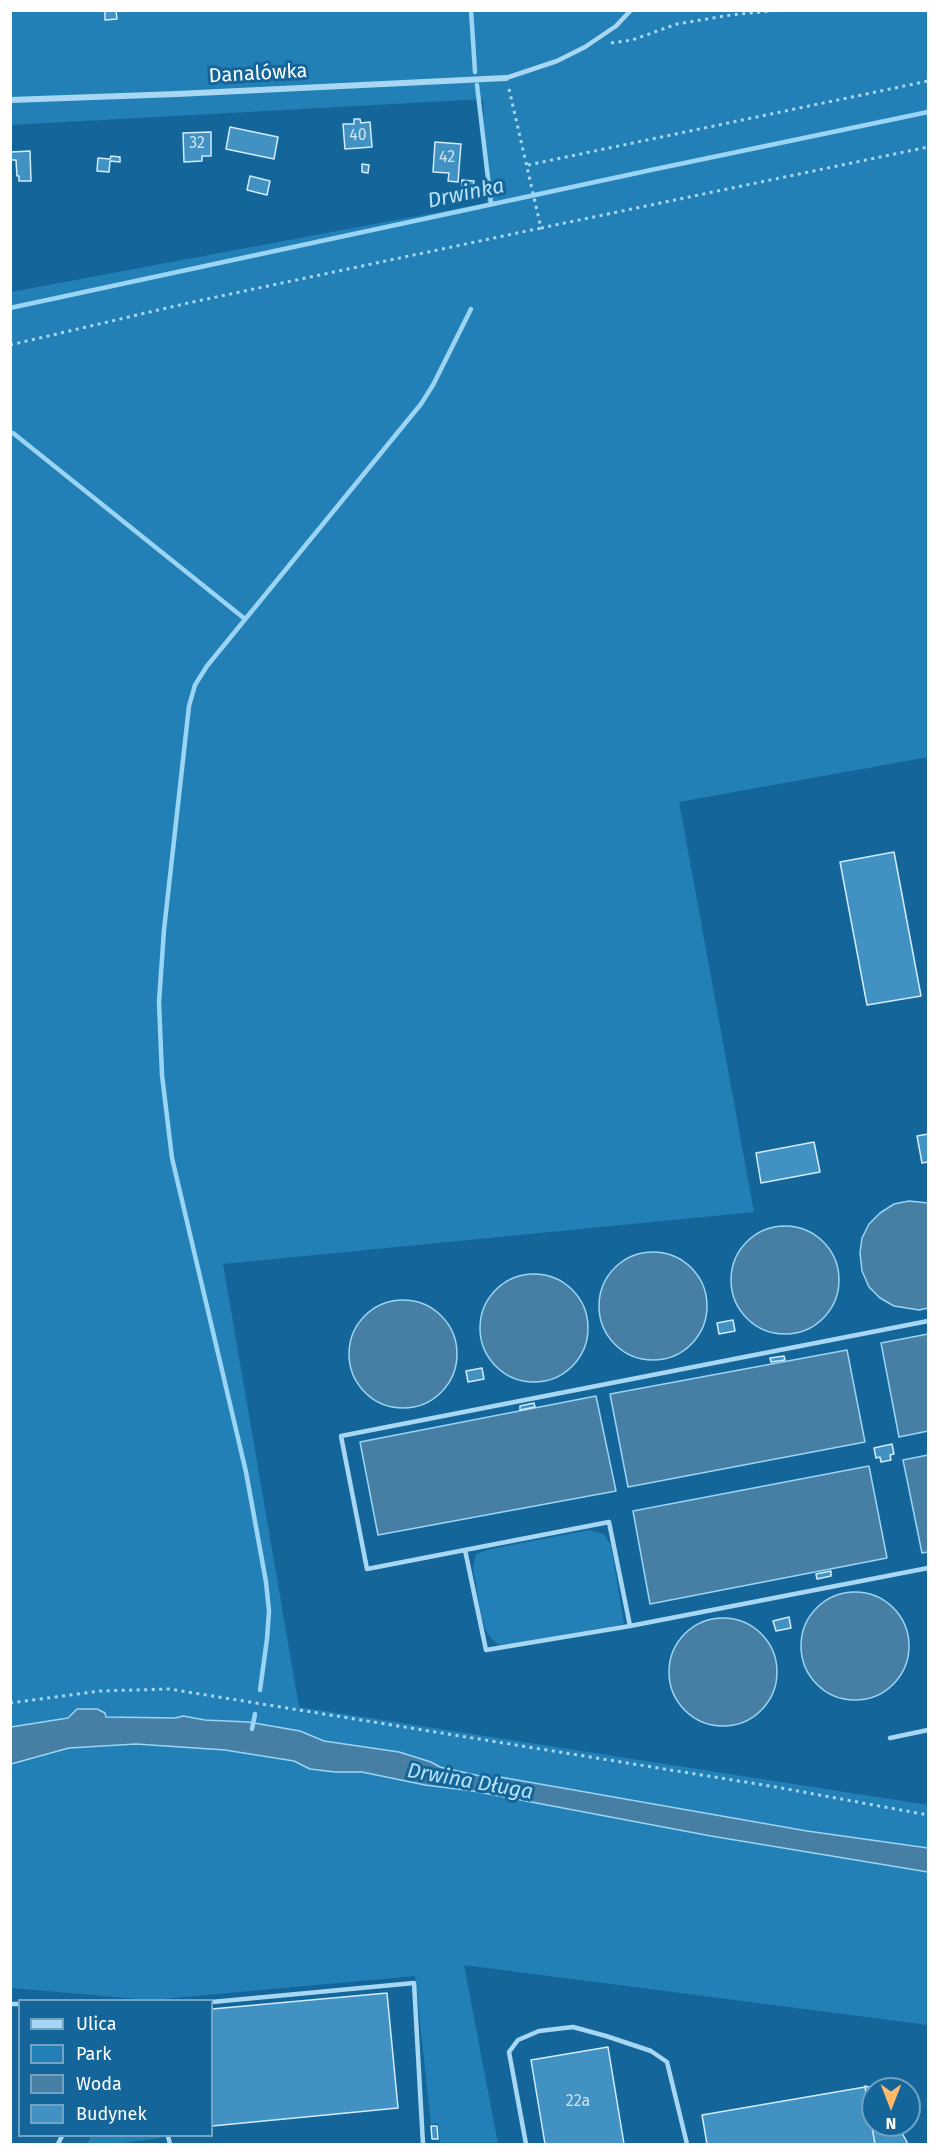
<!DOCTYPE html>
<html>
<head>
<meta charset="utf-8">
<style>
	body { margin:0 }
	#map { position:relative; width:939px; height:2155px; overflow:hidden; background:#14669a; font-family:"Fira Sans",sans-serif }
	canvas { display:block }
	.frame { position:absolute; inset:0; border:12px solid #fff; pointer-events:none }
	.legend { position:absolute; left:18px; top:1999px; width:195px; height:138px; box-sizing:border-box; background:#14669a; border:2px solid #72a3c2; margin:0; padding:8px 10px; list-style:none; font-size:18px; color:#fff }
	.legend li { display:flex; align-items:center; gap:12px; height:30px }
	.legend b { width:30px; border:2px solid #72a3c2 }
	.north { position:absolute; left:861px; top:2077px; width:60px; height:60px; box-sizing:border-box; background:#14669a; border:2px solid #72a3c2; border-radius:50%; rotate:180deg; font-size:16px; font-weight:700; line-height:24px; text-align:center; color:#fff }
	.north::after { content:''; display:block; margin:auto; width:21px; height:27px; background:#ffba6a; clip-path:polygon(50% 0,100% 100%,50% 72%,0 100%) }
</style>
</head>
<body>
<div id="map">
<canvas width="939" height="2155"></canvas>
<div class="frame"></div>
<ul class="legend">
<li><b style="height:8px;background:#a8d7f3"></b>Ulica</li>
<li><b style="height:16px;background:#2380b7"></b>Park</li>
<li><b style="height:16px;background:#467fa3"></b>Woda</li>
<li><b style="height:16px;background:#4192c3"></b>Budynek</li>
</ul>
<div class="north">N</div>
</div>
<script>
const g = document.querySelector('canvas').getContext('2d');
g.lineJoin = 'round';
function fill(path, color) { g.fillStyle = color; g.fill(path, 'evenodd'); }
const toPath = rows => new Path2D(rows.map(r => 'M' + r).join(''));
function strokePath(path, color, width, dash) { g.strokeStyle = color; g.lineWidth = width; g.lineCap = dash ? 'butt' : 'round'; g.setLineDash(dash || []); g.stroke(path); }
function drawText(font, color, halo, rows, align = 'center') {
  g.font = font + ' "Fira Sans",sans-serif'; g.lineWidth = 6; g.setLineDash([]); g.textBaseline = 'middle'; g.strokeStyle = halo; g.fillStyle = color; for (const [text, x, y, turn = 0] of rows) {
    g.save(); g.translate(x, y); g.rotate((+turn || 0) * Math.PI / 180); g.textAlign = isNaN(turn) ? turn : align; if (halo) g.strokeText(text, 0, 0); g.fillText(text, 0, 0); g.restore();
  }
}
const green = toPath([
	[11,11,928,11,928,757,679,802,754,1212,223,1264,299,1707,928,1805,928,2025,464,1965,498,2144,440,2144,438,2123,431,2124,415,1976,151,2000,11,1988,11,292,487,203,483,99,11,125],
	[589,1530,604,1534,611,1546,624,1624,533,1641,499,1645,493,1640,486,1631,481,1614,473,1567,476,1554,487,1550],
	[91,2136,160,2136,160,2138,114,2144,87,2144]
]);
const water = toPath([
	[909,1201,928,1203,928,1308,919,1310,894,1306,880,1298,869,1287,862,1271,860,1253,862,1238,869,1224,880,1213,894,1204,909,1201],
	'731 1280a54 54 0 1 1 108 0a54 54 0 1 1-108 0Z',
	'599 1306a54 54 0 1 1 108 0a54 54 0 1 1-108 0Z',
	'480 1328a54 54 0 1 1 108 0a54 54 0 1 1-108 0Z',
	'349 1354a54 54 0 1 1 108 0a54 54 0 1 1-108 0Z',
	[928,1334,928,1431,899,1437,881,1343,928,1334],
	[847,1350,865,1442,628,1487,610,1394,847,1350],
	[596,1396,616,1491,378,1535,360,1442,596,1396],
	[928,1455,928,1552,922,1553,903,1460,928,1455],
	[869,1466,887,1558,650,1604,633,1511,869,1466],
	'801 1646a54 54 0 1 1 108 0a54 54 0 1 1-108 0Z',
	'669 1672a54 54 0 1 1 108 0a54 54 0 1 1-108 0Z',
	[77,1709,97,1709,105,1713,106,1717,175,1718,183,1716,205,1720,248,1722,300,1731,324,1741,399,1752,431,1762,440,1767,489,1778,500,1777,807,1831,928,1848,928,1872,711,1836,473,1791,425,1785,362,1772,335,1772,310,1769,294,1761,225,1750,136,1744,69,1748,11,1764,11,1727,68,1718,77,1709]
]);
const stream = toPath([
	[471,10,475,72],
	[477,85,491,204],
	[10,308,651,170,928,112],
	[10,434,13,433,245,619],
	[260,1690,267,1639,269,1611,266,1582,246,1472,172,1158,162,1075,159,1002,164,930,189,706,195,685,207,666,421,404,433,385,471,309],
	[252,1729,255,1714]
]);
const building = toPath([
	[105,10,116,10,117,19,105,20,105,10],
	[354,119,360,119,361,123,370,122,372,147,345,149,343,124,354,124,354,119],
	[230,127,278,137,274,159,226,149,230,127],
	[211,132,211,156,202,156,202,161,184,162,183,133,211,132],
	[435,142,461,144,458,182,448,181,449,173,433,172,435,142],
	[30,151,31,181,19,181,19,176,17,176,16,160,11,160,11,152,30,151],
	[111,156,120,157,120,162,110,161,109,172,97,171,98,158,110,159,111,156],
	[362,164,369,165,368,173,362,172,362,164],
	[250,176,270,181,267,195,247,190,250,176],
	[462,180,474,181,473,187,462,186,462,180],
	[894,852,921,996,867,1005,840,862,894,852],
	[928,1134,928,1162,922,1163,917,1136,928,1134],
	[814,1142,820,1172,761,1183,756,1153,814,1142],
	[733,1320,735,1331,719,1334,717,1323,733,1320],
	[784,1356,785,1360,771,1362,770,1358,784,1356],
	[482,1368,484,1379,468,1382,466,1371,482,1368],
	[534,1403,535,1407,520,1410,520,1406,534,1403],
	[892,1444,894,1454,890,1455,891,1460,881,1462,880,1457,876,1458,874,1448,892,1444],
	[831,1571,831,1576,817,1579,816,1574,831,1571],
	[789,1617,791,1628,776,1631,773,1621,789,1617],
	[387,1993,398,2108,212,2126,212,2009,387,1993],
	[608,2047,624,2144,545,2144,531,2060,608,2047],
	[865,2086,876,2089,873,2089,873,2125,905,2125,902,2133,908,2144,875,2144,865,2086],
	[865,2087,875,2144,707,2144,702,2115,865,2087],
	[431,2126,437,2126,438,2139,432,2139,431,2126]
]);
const path = toPath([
	[611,43,632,40,677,24,731,15,781,10],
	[509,89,541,228,928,147],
	[528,165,928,81],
	[10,345,188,303,541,228],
	[10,1703,100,1691,169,1689,776,1787,928,1815]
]);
const lane = toPath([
	[506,78,557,61,585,47,616,26,631,10],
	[928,1321,341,1436,367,1569,609,1522,630,1626,928,1568],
	[465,1550,486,1650,630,1626],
	[890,1738,928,1730],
	[212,2002,414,1983,423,2144],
	[10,2004,20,2004],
	[168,2136,170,2144],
	[58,2144,62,2136],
	[526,2144,509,2052,518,2040,539,2031,573,2027,606,2036,651,2051,667,2062,687,2144]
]);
const street = toPath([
	[10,100,177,94,506,78]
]);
const numberNames = [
	["40",358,136],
	["32",197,144],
	["42",447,158],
	["22a",578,2102]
];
const streetNames = [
	["Danalówka",258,74,-3]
];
const waterNames = [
	["Drwinka",466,194,-12],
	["Drwina Długa",470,1782,10]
];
fill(green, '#2380b7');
fill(water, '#467fa3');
strokePath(water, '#9ad5f6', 1.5);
strokePath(stream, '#9ad5f6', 4.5);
fill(building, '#4192c3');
strokePath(building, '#d0ecfd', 1.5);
strokePath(path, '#a8d7f3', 3, [3, 4.5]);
strokePath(lane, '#a8d7f3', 4.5);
strokePath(street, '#a8d7f3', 6);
drawText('16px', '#d0e4f0', null, numberNames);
drawText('20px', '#fff', '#14669a', streetNames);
drawText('italic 21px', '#b9e2f9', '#14669a', waterNames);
</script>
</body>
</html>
